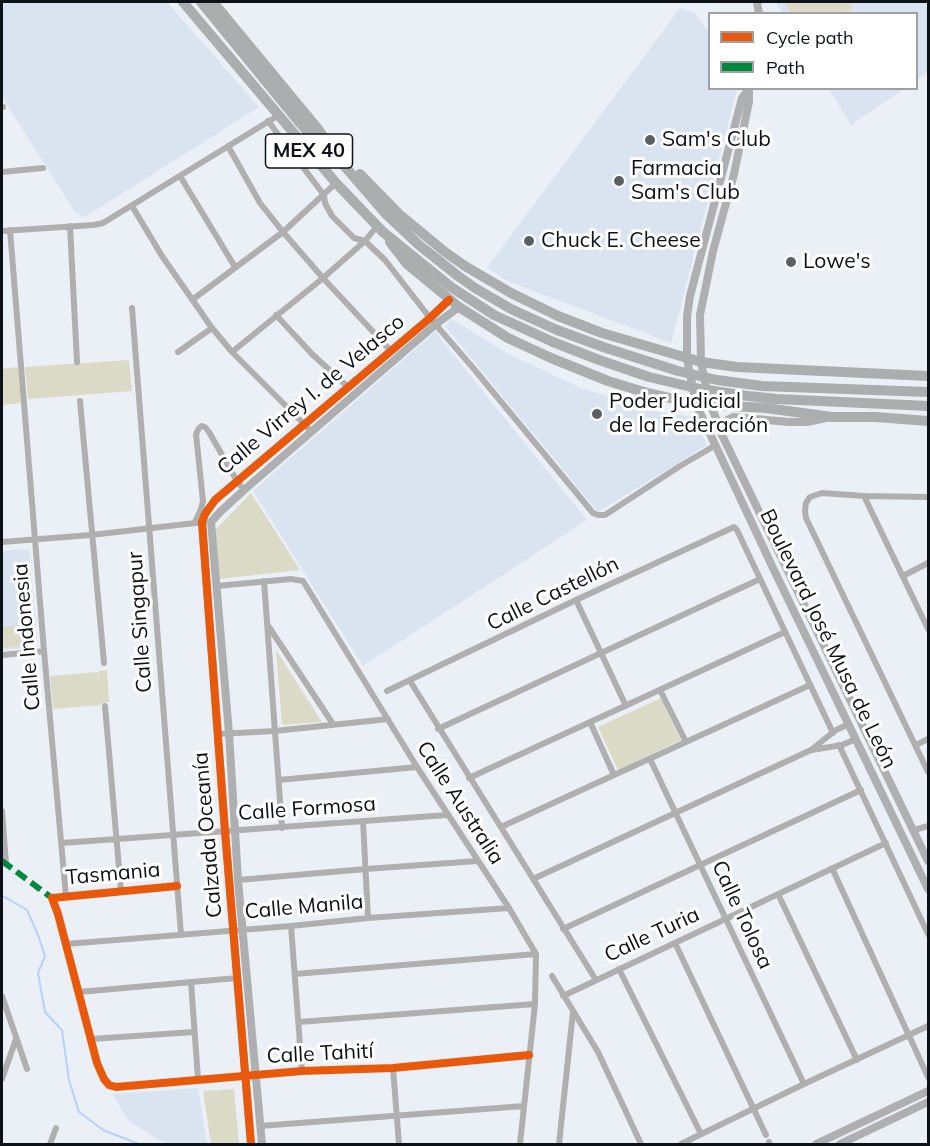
<!DOCTYPE html>
<html>
<head>
<meta charset="utf-8">
<style>
	body { margin:0 }
	#map { position:relative; width:930px; height:1146px; overflow:hidden; background:#ebf0f7; font-family:Mulish,sans-serif }
	canvas { display:block }
	.frame { position:absolute; inset:0; border:3px solid #0d1219; pointer-events:none }
	.legend { position:absolute; left:708px; top:12px; width:210px; height:78px; box-sizing:border-box; background:#fff; border:2px solid #9ea0a3; margin:0; padding:8px 10px; list-style:none; font-size:18px; color:#0d1219 }
	.legend li { display:flex; align-items:center; gap:12px; height:30px }
	.legend b { width:30px; border:2px solid #9ea0a3 }
</style>
</head>
<body>
<div id="map">
<canvas width="930" height="1146"></canvas>
<div class="frame"></div>
<ul class="legend">
<li><b style="height:8px;background:#e8590c"></b>Cycle path</li>
<li><b style="height:8px;background:#00873e"></b>Path</li>
</ul>
</div>
<script>
const g = document.querySelector('canvas').getContext('2d');
g.lineJoin = 'round';
function fill(path, color) { g.fillStyle = color; g.fill(path, 'evenodd'); }
const toPath = rows => new Path2D(rows.map(r => 'M' + r).join(''));
function strokePath(path, color, width, dash) { g.strokeStyle = color; g.lineWidth = width; g.lineCap = dash ? 'butt' : 'round'; g.setLineDash(dash || []); g.stroke(path); }
function drawText(font, color, halo, rows, align = 'center') {
  g.font = font + ' Mulish,sans-serif'; g.lineWidth = 6; g.setLineDash([]); g.textBaseline = 'middle'; g.strokeStyle = halo; g.fillStyle = color; for (const [text, x, y, turn = 0] of rows) {
    g.save(); g.translate(x, y); g.rotate((+turn || 0) * Math.PI / 180); g.textAlign = isNaN(turn) ? turn : align; if (halo) g.strokeText(text, 0, 0); g.fillText(text, 0, 0); g.restore();
  }
}
const built = toPath([
	[2,2,167,2,259,107,85,217,75,212,2,97],
	[775,2,928,2,928,71,917,80,916,14,783,13],
	[680,8,695,13,709,33,710,88,737,89,671,343,510,282,487,268],
	[829,89,904,89,851,125],
	[452,319,508,354,581,388,660,412,693,417,707,445,598,512,445,326],
	[435,332,587,520,363,666,253,491],
	[29,549,38,647,2,650,2,551],
	[198,1088,207,1144,167,1144,161,1141,129,1121,112,1094]
]);
const green = toPath([
	[784,2,849,2,853,8,844,13,791,13],
	[129,360,132,391,28,399,25,367],
	[18,367,21,403,2,405,2,369],
	[251,493,300,570,219,579,214,531],
	[33,624,35,645,2,648,2,627],
	[276,650,322,722,282,725],
	[107,670,109,702,101,703,101,705,53,709,50,676,98,672,99,680,99,671],
	[661,698,681,740,618,770,598,727],
	[234,1089,239,1144,211,1144,203,1091]
]);
const stream = toPath([
	[2,896,10,900,27,910,38,935,45,956,38,973,45,1012,62,1030,69,1080,79,1112,103,1130,139,1144]
]);
const street = toPath([
	[2,107,3,107],
	[268,121,324,195,325,203,332,216,354,238,365,241,385,260,430,318,474,369,593,513,598,515,605,515,680,466,716,445],
	[228,146,260,203,283,232,323,278,391,351],
	[2,172,43,168],
	[180,176,235,267],
	[132,206,162,256,212,328,232,352,312,432],
	[70,226,77,362],
	[10,230,44,651,66,897],
	[2,231,94,225,103,223,279,115],
	[192,300,283,232,336,183],
	[132,308,181,934],
	[276,315,312,354,348,387],
	[178,352,212,328],
	[232,352,323,278,365,241,377,226],
	[80,401,104,663],
	[864,496,928,629],
	[928,497,864,496,822,493,810,497,806,503,805,511,806,518,928,772],
	[195,522,201,509,203,501,196,434,199,428,202,426,205,427,209,432,237,481,244,490],
	[2,542,91,535,204,522],
	[903,576,928,563],
	[264,581,282,828],
	[217,586,291,579,303,581,417,767,509,908,536,954,535,1004,520,1144],
	[576,600,626,706],
	[269,627,333,724],
	[2,655,44,651],
	[410,681,596,980],
	[660,690,686,742],
	[387,691,576,600,734,527,737,530,833,733],
	[105,706,121,891],
	[590,722,614,775],
	[438,729,760,579],
	[218,734,275,731,388,719],
	[839,745,928,934],
	[916,745,928,739],
	[812,750,842,745,856,739],
	[650,759,804,1084],
	[469,778,785,632],
	[279,780,417,767],
	[2,811,6,864],
	[363,821,368,918],
	[501,827,810,685],
	[914,830,928,826],
	[62,843,447,815],
	[832,868,928,1077],
	[533,879,811,750,836,730,849,724],
	[238,880,366,869,477,861],
	[177,886,52,898,58,914,97,1063,104,1079,109,1085,116,1087,302,1071,393,1068,529,1055],
	[778,894,857,1060],
	[291,926,302,1071],
	[563,929,861,790],
	[675,943,766,1135],
	[66,944,291,926,368,918,509,908],
	[619,969,701,1134],
	[295,974,536,954],
	[552,976,598,1052,641,1144],
	[191,982,198,1079],
	[79,992,237,978],
	[2,996,27,1069],
	[563,996,886,843],
	[299,1022,535,1004],
	[91,1039,194,1032],
	[393,1068,399,1144],
	[2,1079,16,1039],
	[260,1126,524,1106],
	[769,1142,770,1144],
	[50,1144,56,1128],
	[559,1144,573,1012],
	[681,1144,804,1084,928,1026]
]);
const secondary = toPath([
	[757,2,759,14],
	[749,89,742,98,690,296,687,317,687,359,696,404,773,568,928,889],
	[749,89,749,102,734,174,713,251,700,315,701,362,708,397,722,435,928,861],
	[722,435,726,422,728,420,733,417,789,422,807,422,826,418],
	[251,1144,225,831,202,522,205,514,215,500,430,318,449,300],
	[262,1144,238,880,229,733,211,522,220,512,244,490,436,324,459,307],
	[816,1144,928,1091],
	[840,1144,928,1102]
]);
const highway = toPath([
	[183,2,336,183,360,208,383,232,451,287,494,315,553,342,599,360,649,377,700,389,748,396,777,399,928,406],
	[201,2,300,123,334,162],
	[213,2,318,129,341,162,385,213,419,245,458,276,475,288,511,309,557,330,606,348,678,371,717,380,762,386,928,392],
	[360,174,399,214,445,252,465,266,511,293,558,316,602,333,701,362,737,367,928,376],
	[390,242,407,264,459,307,508,338,551,358,608,381,644,392,696,404,766,408,832,417,876,417,928,421]
]);
const quiet = toPath([
	[2,861,52,898]
]);
const cycleway = toPath([
	[177,886,52,898,58,914,97,1063,104,1079,109,1085,116,1087,302,1071,393,1068,529,1055],
	[251,1144,225,831,202,522,205,514,215,500,430,318,449,300]
]);
const markers = [
	[650,140,6,"#5b6067"],
	[619,181,6,"#5b6067"],
	[529,241,6,"#5b6067"],
	[791,262,6,"#5b6067"],
	[597,414,6,"#5b6067"]
];
const shields = [
	[309,151,87]
];
const shieldNames = [
	["MEX 40",309,151]
];
const poiNames = [
	["Sam's Club",662,140],
	["Farmacia",631,169],
	["Sam's Club",631,193],
	["Chuck E. Cheese",541,241],
	["Lowe's",803,262],
	["Poder Judicial",609,402],
	["de la Federación",609,426]
];
const streetNames = [
	["Calle Virrey I. de Velasco",311,395,-40],
	["Calle Castellón",553,594,-26],
	["Calle Singapur",140,622,-94],
	["Calle Indonesia",27,637,-95],
	["Boulevard José Musa de León",828,639,64],
	["Calle Australia",460,803,57],
	["Calle Formosa",307,809,-4],
	["Calzada Oceanía",208,835,-95],
	["Tasmania",113,874,-5],
	["Calle Manila",304,907,-5],
	["Calle Tolosa",742,915,65],
	["Calle Turia",652,935,-25],
	["Calle Tahití",320,1054,-3]
];
fill(built, '#dae3f0');
fill(green, '#dadac6');
strokePath(stream, '#b7d0fa', 2);
strokePath(street, '#afafb0', 6);
strokePath(secondary, '#aeafb0', 8);
strokePath(highway, '#abaeaf', 10);
strokePath(quiet, '#00873e', 6, [12, 6]);
strokePath(cycleway, '#e8590c', 8);
for (const [x, y, r, color] of markers) { const dot = new Path2D(); dot.arc(x, y, r, 0, 2 * Math.PI); g.fillStyle = color; g.fill(dot); strokePath(dot, '#fff', 2); }
for (const [x, y, w] of shields) { const box = new Path2D(); box.roundRect(x - w / 2, y - 17, w, 34, 4.5); g.fillStyle = '#fff'; g.fill(box); strokePath(box, '#0d1219', 1.5); }
drawText('bold 20px', '#0d1219', null, shieldNames);
drawText('21px', '#0d1219', '#fff', poiNames, 'left');
drawText('21px', '#0d1219', '#fff', streetNames);
</script>
</body>
</html>
